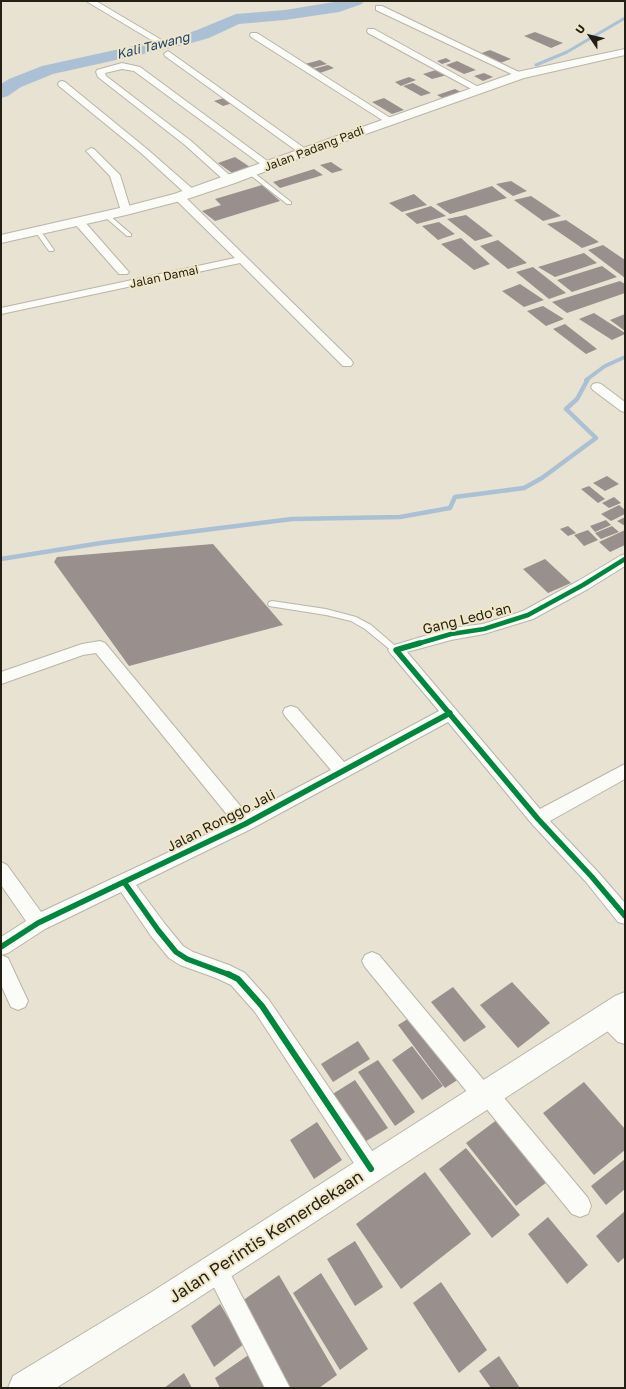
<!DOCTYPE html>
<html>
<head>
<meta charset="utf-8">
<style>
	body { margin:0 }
	#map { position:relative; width:626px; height:1389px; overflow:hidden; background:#e7e2d1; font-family:"Golos Text",sans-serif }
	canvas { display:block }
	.frame { position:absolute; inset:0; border:2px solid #231f14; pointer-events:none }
	.north { position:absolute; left:570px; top:16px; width:40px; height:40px; -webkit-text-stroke:3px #f0e6c8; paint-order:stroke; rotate:305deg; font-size:11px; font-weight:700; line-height:16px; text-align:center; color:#231f14 }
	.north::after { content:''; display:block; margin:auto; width:14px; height:18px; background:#231f14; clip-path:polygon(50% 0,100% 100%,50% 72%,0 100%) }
</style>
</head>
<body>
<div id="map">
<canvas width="626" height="1389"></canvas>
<div class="frame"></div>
<div class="north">U</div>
</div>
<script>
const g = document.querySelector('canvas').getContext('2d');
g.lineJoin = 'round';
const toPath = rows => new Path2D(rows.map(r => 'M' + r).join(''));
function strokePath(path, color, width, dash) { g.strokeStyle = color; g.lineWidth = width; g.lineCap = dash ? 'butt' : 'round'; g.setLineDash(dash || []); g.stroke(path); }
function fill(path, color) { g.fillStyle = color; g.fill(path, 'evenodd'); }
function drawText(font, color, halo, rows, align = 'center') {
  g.font = font + ' "Golos Text",sans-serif'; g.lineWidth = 4; g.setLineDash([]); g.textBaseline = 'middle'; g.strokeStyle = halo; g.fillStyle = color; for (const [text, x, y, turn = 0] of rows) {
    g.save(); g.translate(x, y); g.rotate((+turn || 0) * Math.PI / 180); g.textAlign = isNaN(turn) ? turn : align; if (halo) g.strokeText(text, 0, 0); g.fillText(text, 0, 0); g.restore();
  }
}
const streamFar2 = toPath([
	[536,65,567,52,625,18]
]);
const streamFar1 = toPath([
	[586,380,605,366,625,357]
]);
const stream = toPath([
	[1,559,101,543,292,519,400,517,450,508,455,497,524,488,542,478,596,438,566,409,577,399,588,379]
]);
const river = toPath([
	[340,1,364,1,362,4,339,12,285,20,239,24,209,38,188,44,53,74,21,87,8,96,1,98,1,84,9,79,42,66,179,36,197,30,236,14,285,10,340,1]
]);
const building = toPath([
	[535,32,563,43,551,48,524,36],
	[490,50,511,59,500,63,479,54],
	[446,58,451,61,442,64,437,61],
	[320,60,327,64,312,68,305,64],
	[457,61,476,70,464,74,446,65],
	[328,65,334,68,320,73,313,69],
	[436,70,447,75,432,79,423,74],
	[484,73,493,77,483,81,474,76],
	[409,77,416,80,401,86,395,82],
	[413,83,431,93,421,96,403,86],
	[455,89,461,92,444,99,437,95],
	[224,98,233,103,223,106,214,101],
	[384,98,404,110,392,114,372,102],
	[235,157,250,167,232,173,218,163],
	[331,162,343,170,332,173,320,165],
	[314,169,323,175,280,188,273,182],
	[511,181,527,191,513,196,496,184],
	[262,185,280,201,215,221,202,211,221,205,215,199],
	[492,186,507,198,450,214,436,204],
	[414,194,427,205,402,212,389,203],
	[531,196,561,216,543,221,514,200],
	[431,206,446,216,417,224,405,214],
	[466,215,493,236,475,241,447,219],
	[566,220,599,242,582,248,547,224],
	[439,222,455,234,438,240,422,226],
	[461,238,490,264,474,270,441,244],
	[498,240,527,263,508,269,480,246],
	[603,245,625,260,625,278,588,250],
	[584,253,597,263,555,277,538,267],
	[602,266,617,277,572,292,557,280],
	[533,267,566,293,549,299,516,272],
	[620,281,625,284,625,293,567,313,552,302],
	[520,284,544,300,524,307,502,291],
	[543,306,564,319,546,326,527,311],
	[594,313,625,333,625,334,612,340,579,319],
	[625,314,625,331,610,320],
	[565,324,597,349,586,354,553,329],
	[607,476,619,484,605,491,593,483],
	[589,486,605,499,598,503,581,489],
	[614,497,621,503,609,508,602,503],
	[619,505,625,510,625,514,611,521,601,514],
	[625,517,625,526,617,521],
	[606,520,611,525,595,532,590,526],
	[568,526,576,533,568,536,560,529],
	[612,526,619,532,601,539,595,533],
	[588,530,598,540,584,546,574,535],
	[625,530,625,545,610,552,599,542],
	[213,544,283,625,129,666,54,562,57,557],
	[545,559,571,583,548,593,523,569],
	[512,982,550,1023,518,1048,480,1005],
	[453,987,486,1027,464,1042,431,1002],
	[414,1015,462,1077,445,1088,398,1025],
	[358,1041,370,1059,333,1082,321,1064],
	[412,1046,443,1086,422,1100,392,1060],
	[378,1060,415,1112,395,1126,358,1072],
	[355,1080,388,1128,363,1143,331,1095],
	[584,1082,625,1129,625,1150,594,1175,543,1113],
	[502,1116,552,1178,516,1206,466,1143],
	[317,1122,342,1160,314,1179,290,1140],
	[466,1148,520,1215,492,1238,439,1169],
	[625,1159,625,1189,606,1205,591,1186],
	[425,1172,471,1234,401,1289,356,1224],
	[625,1211,625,1257,618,1263,596,1236],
	[548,1217,588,1265,567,1284,528,1234],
	[355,1241,383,1287,355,1306,327,1259],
	[321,1273,368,1349,340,1370,293,1293],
	[279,1275,337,1375,319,1388,280,1388,235,1306],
	[441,1282,487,1350,459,1373,413,1303],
	[220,1304,244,1344,214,1367,191,1326],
	[250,1354,268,1388,220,1388,215,1378],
	[499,1356,520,1388,491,1388,479,1371],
	[184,1373,192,1388,164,1388]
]);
const service = toPath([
	[249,172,253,172,291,202,291,204,287,204,249,174,249,172],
	[105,215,109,215,131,234,131,236,127,236,105,217,105,215],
	[36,230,40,230,54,250,53,251,49,251,35,231,36,230],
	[272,601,326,609,356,617,371,625,400,650,396,653,393,652,365,629,351,621,326,615,269,606,268,604,269,602,272,601]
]);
const minor = toPath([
	[86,1,96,1,165,42,164,44,158,44,86,1],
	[376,6,382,6,525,75,524,77,518,77,376,10,376,6],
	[368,29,374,29,482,89,478,92,475,91,368,33,367,31,368,29],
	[251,33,257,33,395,121,390,124,387,123,251,37,250,35,251,33],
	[168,51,307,150,309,152,307,154,301,154,165,56,164,54,168,51],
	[122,63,140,67,274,166,269,169,266,168,134,71,122,69,105,73,106,76,191,141,235,180,234,182,226,182,185,145,98,77,96,72,97,70,122,63],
	[62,81,65,82,147,149,195,191,196,193,195,195,187,195,141,153,59,86,58,84,59,82,62,81],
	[91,148,94,149,120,175,131,211,130,213,122,213,121,211,110,176,86,151,91,148],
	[179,194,183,195,351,360,353,363,351,366,343,366,240,263,1,314,1,308,235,258,175,199,174,197,175,195,179,194],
	[79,219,83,220,127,270,129,272,127,274,119,274,75,224,74,222,75,220,79,219],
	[597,383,601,384,625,402,625,412,621,411,593,390,591,387,593,384,597,383],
	[625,554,625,566,588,589,533,619,484,634,451,640,407,652,540,809,625,764,625,779,550,821,598,872,625,903,625,924,618,922,586,882,532,824,448,722,251,829,136,885,165,924,183,946,193,952,229,965,245,973,269,1000,379,1161,382,1169,379,1177,371,1180,363,1177,255,1012,231,985,216,978,180,965,169,958,151,936,121,892,45,929,8,953,1,955,8,958,28,1001,25,1007,18,1010,11,1007,1,985,1,937,26,921,1,885,1,862,7,865,41,912,233,822,96,653,83,655,1,684,1,672,82,644,100,641,105,643,247,814,331,770,285,716,283,712,285,708,291,706,297,708,344,762,439,711,391,654,388,650,391,646,451,628,483,624,523,611,578,581,620,556,625,554],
	[372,952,379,955,487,1084,495,1087,588,1198,591,1206,588,1214,580,1217,572,1214,485,1107,477,1104,365,967,362,961,365,955,372,952],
	[607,1008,614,1010,625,1021,625,1044,618,1042,600,1024,597,1017,600,1010,607,1008],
	[215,1257,223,1260,290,1388,265,1388,204,1268,207,1260,215,1257]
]);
const secondary = toPath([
	[625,49,625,55,524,78,329,147,235,183,184,200,126,215,1,243,1,235,124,207,174,194,517,72,625,49],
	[625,992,625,1020,172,1315,56,1388,8,1388,13,1376,150,1293,615,996,625,992]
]);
const cyclewayFar2 = toPath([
	[417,644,451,634,484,629,528,615,583,585,625,559]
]);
const cyclewayFar1 = toPath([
	[420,643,396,650,538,819,592,877,625,916],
	[124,882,158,930,176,952,187,959,230,975],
	[1,947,38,923,245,824,450,713]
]);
const cycleway = toPath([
	[228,974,238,979,262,1006,371,1169]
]);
const farStreetnames = [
	["Jalan Padang Padi",314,149,-21],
	["Jalan Damai",164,277,-12]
];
const farWaternames = [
	["Kali Tawang",153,46,-14]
];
const streetNames = [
	["Gang Ledo'an",467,619,-14],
	["Jalan Ronggo Jali",221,821,-27]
];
const nearStreetnames = [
	["Jalan Perintis Kemerdekaan",266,1237,-33]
];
strokePath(streamFar2, '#acc0d5', 3);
strokePath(streamFar1, '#acc0d5', 4);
strokePath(stream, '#acc0d5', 4.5);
fill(river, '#acc0d5');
fill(building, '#99908d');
strokePath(service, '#b9b5a8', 2);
strokePath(minor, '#b9b5a8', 2);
strokePath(secondary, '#b9b5a8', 2);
fill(service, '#fbfbf8');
fill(minor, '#fbfbf8');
fill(secondary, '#fbfbf8');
strokePath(cyclewayFar2, '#00873e', 4.5);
strokePath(cyclewayFar1, '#00873e', 5.5);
strokePath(cycleway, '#00873e', 6);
drawText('12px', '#231f14', '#f0e6c8', farStreetnames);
drawText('italic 13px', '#1a4272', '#f0e6c8', farWaternames);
drawText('14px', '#231f14', '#f0e6c8', streetNames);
drawText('17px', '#231f14', '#f0e6c8', nearStreetnames);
</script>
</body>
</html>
